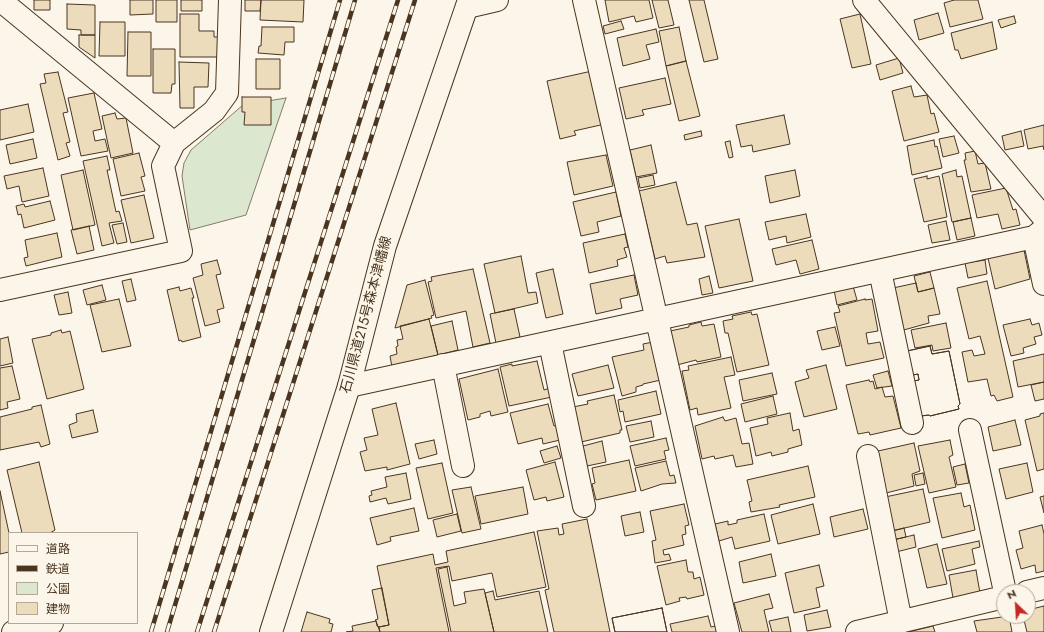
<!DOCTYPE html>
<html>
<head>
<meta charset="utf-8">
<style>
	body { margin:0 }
	#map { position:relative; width:1044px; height:632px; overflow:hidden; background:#fbf6e9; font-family:Jost,"Noto Sans JP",sans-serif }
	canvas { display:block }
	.legend { position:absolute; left:8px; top:532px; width:130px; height:92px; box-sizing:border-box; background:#fbf6e9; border:1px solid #b4a999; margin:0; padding:5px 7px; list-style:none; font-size:12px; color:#4a3520 }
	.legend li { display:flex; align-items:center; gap:8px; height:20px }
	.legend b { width:20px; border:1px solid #b4a999 }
	.north { position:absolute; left:996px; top:584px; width:40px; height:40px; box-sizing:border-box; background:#fbf6e9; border:1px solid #b4a999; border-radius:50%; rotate:335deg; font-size:11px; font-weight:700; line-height:16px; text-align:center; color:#4a3520 }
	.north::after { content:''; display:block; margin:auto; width:14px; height:18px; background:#c62828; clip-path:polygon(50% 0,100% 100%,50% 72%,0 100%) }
</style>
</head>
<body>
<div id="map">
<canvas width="1044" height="632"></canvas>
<ul class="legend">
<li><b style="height:5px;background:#fbf6e9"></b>道路</li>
<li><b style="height:5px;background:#4a3520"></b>鉄道</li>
<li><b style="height:11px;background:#dce7d0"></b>公園</li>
<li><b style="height:11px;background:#ecdcbc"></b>建物</li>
</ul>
<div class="north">N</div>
</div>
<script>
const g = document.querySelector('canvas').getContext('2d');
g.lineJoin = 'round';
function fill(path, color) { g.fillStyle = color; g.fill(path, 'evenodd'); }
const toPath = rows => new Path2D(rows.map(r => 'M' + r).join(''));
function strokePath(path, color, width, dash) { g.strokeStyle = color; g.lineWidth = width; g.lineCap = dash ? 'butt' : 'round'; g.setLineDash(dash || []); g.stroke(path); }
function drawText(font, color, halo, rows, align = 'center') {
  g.font = font + ' Jost,"Noto Sans JP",sans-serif'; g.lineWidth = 3; g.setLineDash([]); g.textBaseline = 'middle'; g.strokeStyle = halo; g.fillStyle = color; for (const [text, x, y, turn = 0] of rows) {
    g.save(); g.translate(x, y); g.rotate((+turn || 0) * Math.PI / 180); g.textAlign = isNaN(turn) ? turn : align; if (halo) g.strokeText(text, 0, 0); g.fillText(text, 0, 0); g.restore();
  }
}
const green = toPath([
	[286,98,246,215,190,230,182,176,184,163,191,150,243,105,286,98]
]);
const building = toPath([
	[34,0,50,0,50,10,34,10,34,0],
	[130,0,153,0,153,14,130,15,130,0],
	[156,0,177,0,177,22,156,22,156,0],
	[181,0,202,0,202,11,181,11,181,0],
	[245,0,261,0,260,11,245,11,245,0],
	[261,0,304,0,303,22,260,20,261,0],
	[605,0,649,0,653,18,636,22,634,16,609,22,605,0],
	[652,0,668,0,674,25,659,28,652,0],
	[689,0,704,0,718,59,704,62,689,0],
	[954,0,978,0,983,19,950,27,944,3,954,0],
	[67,4,95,5,95,35,81,35,81,30,67,29,67,4],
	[938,13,944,33,919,40,914,20,938,13],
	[180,14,199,14,199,31,214,31,214,37,219,37,219,57,180,57,180,14],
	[860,14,871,64,852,68,840,19,860,14],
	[1014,16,1016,23,1001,28,998,20,1014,16],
	[621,21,624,29,605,34,603,26,621,21],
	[100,22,125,22,125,56,99,56,100,22],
	[992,22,997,49,961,59,958,50,955,50,951,33,992,22],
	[262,27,294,27,294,42,285,42,284,55,258,53,259,46,261,46,262,27],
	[679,27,686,61,666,66,659,31,679,27],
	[656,29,659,42,646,45,650,59,623,66,617,38,656,29],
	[128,32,151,32,151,76,127,76,128,32],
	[79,35,95,35,95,58,79,47,79,35],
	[153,49,175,49,175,84,172,84,171,93,153,93,153,49],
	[899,58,903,73,880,80,876,65,899,58],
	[256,59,280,59,280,89,256,89,256,59],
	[686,61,700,116,679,121,666,66,686,61],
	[179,62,209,63,208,87,194,87,194,108,180,108,179,62],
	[592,71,605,124,574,131,576,135,560,139,547,81,592,71],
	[58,72,68,112,63,113,70,142,66,143,70,156,58,160,40,84,46,83,44,74,58,72],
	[665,78,671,104,642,110,644,115,626,119,619,88,665,78],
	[911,86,914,97,927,95,931,114,934,113,939,132,904,141,892,91,911,86],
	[94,93,102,129,93,131,95,141,105,139,108,151,81,156,68,98,94,93],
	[242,97,271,97,271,125,244,125,245,112,242,112,242,97],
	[28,104,34,132,0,140,0,110,28,104],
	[115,113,117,119,126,118,133,153,111,158,102,116,115,113],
	[784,115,790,144,753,152,752,145,741,147,736,125,784,115],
	[1044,125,1044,150,1043,146,1028,149,1024,130,1044,125],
	[701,131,702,136,685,140,684,135,701,131],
	[1021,131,1024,146,1005,150,1002,136,1021,131],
	[954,136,959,153,943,157,939,139,954,136],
	[33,139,37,158,10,164,6,145,33,139],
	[934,140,935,147,937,146,942,168,912,175,907,146,934,140],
	[730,141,733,157,729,158,725,142,730,141],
	[651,145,657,173,636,177,630,150,651,145],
	[975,151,978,164,985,163,991,189,971,192,964,160,966,160,965,153,975,151],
	[139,153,145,176,141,177,145,191,121,196,113,159,139,153],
	[606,155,613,186,574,195,567,162,606,155],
	[107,156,110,170,107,170,116,212,119,211,122,221,109,223,114,243,102,246,83,161,107,156],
	[43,168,49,196,22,202,19,186,7,189,4,176,43,168],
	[83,170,95,225,73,230,61,175,83,170],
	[795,170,800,196,770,203,765,176,795,170],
	[956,170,957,177,962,176,971,218,952,222,942,174,956,170],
	[653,175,655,185,640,188,638,178,653,175],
	[927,176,927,179,939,176,947,217,924,222,914,179,927,176],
	[676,182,687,225,697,223,705,257,667,263,665,256,655,259,639,191,676,182],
	[1006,188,1013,210,1016,209,1020,225,1002,229,998,214,977,218,972,195,1006,188],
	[616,192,621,216,597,222,599,232,581,236,573,202,616,192],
	[144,195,154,238,131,243,121,200,144,195],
	[50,201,55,220,24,228,21,214,18,215,16,206,24,204,25,207,50,201],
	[806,214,811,237,787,243,786,236,769,240,765,222,806,214],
	[971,218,975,236,957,240,953,222,971,218],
	[739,219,753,281,719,288,705,226,739,219],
	[946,221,950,240,932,243,928,225,946,221],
	[123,223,127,242,117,244,112,225,123,223],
	[89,226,94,250,77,254,71,230,89,226],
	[57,233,62,257,26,266,24,258,28,257,25,240,57,233],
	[625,234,628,247,624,248,627,257,617,260,618,266,589,273,583,243,625,234],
	[812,240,819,269,800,274,796,260,776,265,772,249,812,240],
	[1024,250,1030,279,995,289,988,258,1024,250],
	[521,256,528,293,536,292,538,303,495,313,484,264,521,256],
	[217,260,221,274,216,275,224,308,217,310,220,322,205,326,193,278,203,275,201,264,217,260],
	[985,260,987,274,968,278,965,263,985,260],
	[473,269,490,343,473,347,466,311,436,318,428,282,432,281,431,277,473,269],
	[553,269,563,314,546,318,536,273,553,269],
	[930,272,934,288,918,292,914,276,930,272],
	[634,275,638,295,620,299,622,308,596,314,590,284,634,275],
	[709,276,713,293,702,295,699,279,709,276],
	[131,279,136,300,127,302,122,281,131,279],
	[425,280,434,315,431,316,432,318,395,328,407,285,425,280],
	[987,281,1013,397,997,401,994,395,991,396,987,379,968,382,962,352,972,350,974,356,985,354,980,336,969,339,957,288,987,281],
	[916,283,918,292,934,288,940,314,928,316,929,323,900,331,893,288,916,283],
	[102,285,106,300,87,305,83,290,102,285],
	[853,286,857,300,837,305,834,290,853,286],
	[179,287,180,291,191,288,194,298,192,298,201,337,182,342,181,340,179,341,167,290,179,287],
	[68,292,72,313,59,315,54,295,68,292],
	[119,299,131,346,102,352,90,305,119,299],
	[865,299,865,300,872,299,878,331,866,333,868,344,880,342,884,358,846,366,834,313,840,312,838,306,865,299],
	[514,309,520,337,496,343,490,314,514,309],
	[751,312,752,315,757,314,769,365,737,372,728,333,725,333,723,321,733,319,732,316,751,312],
	[429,319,438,355,392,367,390,356,397,354,396,347,398,346,397,340,403,339,400,326,429,319],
	[1030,319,1032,325,1039,323,1042,335,1034,337,1036,344,1023,348,1024,353,1011,356,1003,325,1030,319],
	[452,321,458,350,438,355,431,326,452,321],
	[701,322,702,326,714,324,721,357,697,362,696,360,677,365,670,331,689,327,689,325,701,322],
	[946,323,951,348,933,351,932,345,915,348,911,330,946,323],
	[835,327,840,346,822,350,817,331,835,327],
	[61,330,62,333,70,331,84,389,47,399,32,339,51,335,51,333,61,330],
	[8,337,13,363,0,366,0,339,8,337],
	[653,342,661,380,643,384,643,385,636,387,636,392,622,396,612,357,644,350,643,344,653,342],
	[930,346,932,354,949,351,960,404,958,406,959,409,930,416,929,415,921,416,914,381,919,380,918,374,913,375,907,351,930,346],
	[930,346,932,354,949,351,960,404,958,406,959,409,930,416,929,415,921,416,914,381,919,380,918,374,913,375,907,351,930,346],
	[1044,354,1044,382,1018,387,1013,361,1044,354],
	[731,357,735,375,724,377,731,408,698,415,697,408,690,410,682,371,689,370,688,366,731,357],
	[537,361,544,390,550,388,552,397,509,406,500,367,512,364,512,366,537,361],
	[608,365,614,388,578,396,572,374,608,365],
	[826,365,837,409,804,417,795,382,809,378,806,370,826,365],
	[12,366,20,399,7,402,8,408,0,410,0,368,12,366],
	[498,369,508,412,491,416,490,411,480,414,480,417,468,420,459,379,498,369],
	[888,371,892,386,877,388,873,375,888,371],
	[772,373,777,394,743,401,739,380,772,373],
	[869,380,870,382,873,381,875,389,882,387,885,397,893,396,901,428,870,435,869,432,858,434,846,385,869,380],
	[1044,382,1044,399,1035,401,1031,385,1044,382],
	[656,391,661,414,625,422,623,411,620,412,618,400,656,391],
	[614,395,622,430,620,430,620,433,581,442,573,407,588,404,587,401,614,395],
	[773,396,777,414,745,422,741,404,773,396],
	[396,403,410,464,387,470,387,467,365,471,360,452,367,450,364,438,378,435,372,409,396,403],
	[548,404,554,426,557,425,560,440,543,444,542,438,518,444,510,413,548,404],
	[41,405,50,444,41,447,39,442,0,450,0,417,32,409,32,407,41,405],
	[93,410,98,432,72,438,69,425,77,422,76,414,93,410],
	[790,413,793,431,799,429,802,445,788,449,788,452,772,456,771,452,756,456,750,428,768,424,767,418,790,413],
	[1044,413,1044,469,1037,471,1025,420,1040,416,1040,414,1044,413],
	[723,417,725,421,736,418,742,444,749,443,753,464,736,467,733,455,715,459,714,456,702,459,695,426,723,417],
	[1015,420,1021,445,993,451,988,427,1015,420],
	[651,421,654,437,630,442,626,426,651,421],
	[666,438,669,450,664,451,666,459,635,466,630,446,666,438],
	[434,440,437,454,419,459,415,444,434,440],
	[950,440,953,455,949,457,956,487,929,493,918,446,950,440],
	[602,441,606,462,587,466,583,446,602,441],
	[914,443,920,471,912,474,914,486,882,494,878,476,883,475,878,451,914,443],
	[557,446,561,458,544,463,540,451,557,446],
	[629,460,636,491,596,500,592,484,595,483,592,468,629,460],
	[666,461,670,476,674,475,676,483,662,484,641,491,635,468,666,461],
	[39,462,55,530,50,533,22,533,7,470,39,462],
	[555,462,564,497,547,501,546,497,534,500,526,470,555,462],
	[442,463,453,513,428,519,416,468,442,463],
	[1027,463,1033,492,1006,499,999,469,1027,463],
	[965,464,969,483,957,485,953,467,965,464],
	[808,466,815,497,779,505,780,507,751,512,749,502,752,501,747,480,808,466],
	[406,473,411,499,388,504,386,498,370,502,369,496,372,495,371,491,387,487,385,477,406,473],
	[923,473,925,484,916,486,914,475,923,473],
	[471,487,481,529,462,533,452,490,471,487],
	[523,487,528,514,481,524,475,496,523,487],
	[923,489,930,522,892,531,885,497,923,489],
	[0,491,9,533,9,552,0,554,0,491],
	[961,493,964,507,970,505,975,530,942,538,933,498,961,493],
	[1044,496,1044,513,1040,497,1044,496],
	[684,504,689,525,685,526,686,534,682,535,684,545,663,550,664,555,669,554,671,560,655,563,652,541,656,540,650,511,684,504],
	[813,504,820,534,778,544,771,515,813,504],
	[414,508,419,531,390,537,391,541,377,545,370,518,414,508],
	[863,509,868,529,834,537,830,517,863,509],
	[640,512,644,532,625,536,621,516,640,512],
	[457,514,461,531,437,537,433,520,457,514],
	[764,514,770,541,735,549,732,537,719,541,715,524,728,521,728,525,737,523,737,520,764,514],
	[587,519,610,632,554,632,545,590,549,589,537,531,558,528,559,535,564,534,562,524,587,519],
	[1042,525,1044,534,1044,571,1036,573,1035,565,1021,569,1016,550,1023,548,1019,531,1042,525],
	[904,528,906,537,893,540,892,531,904,528],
	[534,532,546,587,497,597,492,573,452,581,449,566,436,568,449,632,380,632,379,627,389,625,377,566,433,554,435,565,448,562,446,551,534,532],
	[914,535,916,547,896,552,893,540,914,535],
	[979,541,980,547,972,549,975,564,947,571,942,549,979,541],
	[937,544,947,584,927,588,918,549,937,544],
	[771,554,776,576,743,583,739,562,771,554],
	[686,560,688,572,693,572,694,579,700,577,704,595,687,599,686,597,679,598,680,601,666,605,657,566,686,560],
	[819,565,824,586,816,588,820,607,794,613,785,573,819,565],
	[447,567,454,606,466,603,464,592,484,589,494,632,451,632,438,569,447,567],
	[976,570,980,593,953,598,949,575,976,570],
	[382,588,389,625,379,627,377,626,376,621,375,620,378,619,372,590,382,588],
	[493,591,495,600,539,591,548,632,494,632,485,593,493,591],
	[769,594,773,608,764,610,769,632,742,632,734,603,769,594],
	[1044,606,1044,632,1027,632,1023,616,1028,616,1028,610,1044,606],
	[662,608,667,632,615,632,612,618,662,608],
	[662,608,667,632,615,632,612,618,662,608],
	[827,610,831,627,807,631,804,615,827,610],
	[307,612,330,619,329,623,333,624,331,632,301,632,307,612],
	[708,616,711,627,719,625,721,632,672,632,670,624,708,616],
	[1009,616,1012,632,977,632,974,621,1009,616],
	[788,617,791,632,772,632,769,621,788,617],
	[376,621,380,632,346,632,353,631,352,626,376,621],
	[933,626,935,632,908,632,933,626]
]);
const minor = toPath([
	[0,0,174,143,214,111,227,93,230,0],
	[584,0,728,632],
	[864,0,1044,218],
	[467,7,497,0],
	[1034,237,1044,284],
	[880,271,912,423],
	[0,290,181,251,163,166,174,143],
	[550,343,584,506],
	[443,365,463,466],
	[349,386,1034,237,1044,229],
	[970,430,1005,592],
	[868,456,901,622],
	[1027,592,1044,588],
	[13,632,52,623],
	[857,632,1004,597]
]);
const secondary = toPath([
	[271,632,349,386,385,246,469,0]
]);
const rail = toPath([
	[151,632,340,0],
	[167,632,355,0],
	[197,632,398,0],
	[214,632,415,0]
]);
const streetNames = [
	["石川県道215号森本津幡線",367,315,-75]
];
fill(green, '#dce7d0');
strokePath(green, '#887966', 1);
fill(building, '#ecdcbc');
strokePath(building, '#4a3520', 1);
strokePath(minor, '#4a3520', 24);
strokePath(secondary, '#4a3520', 24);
strokePath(minor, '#fbf6e9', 22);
strokePath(secondary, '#fbf6e9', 22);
strokePath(rail, '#4a3520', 4.5);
strokePath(rail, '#fbf6e9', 3, [9]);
drawText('14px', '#4a3520', '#fbf6e9', streetNames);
</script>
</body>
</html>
